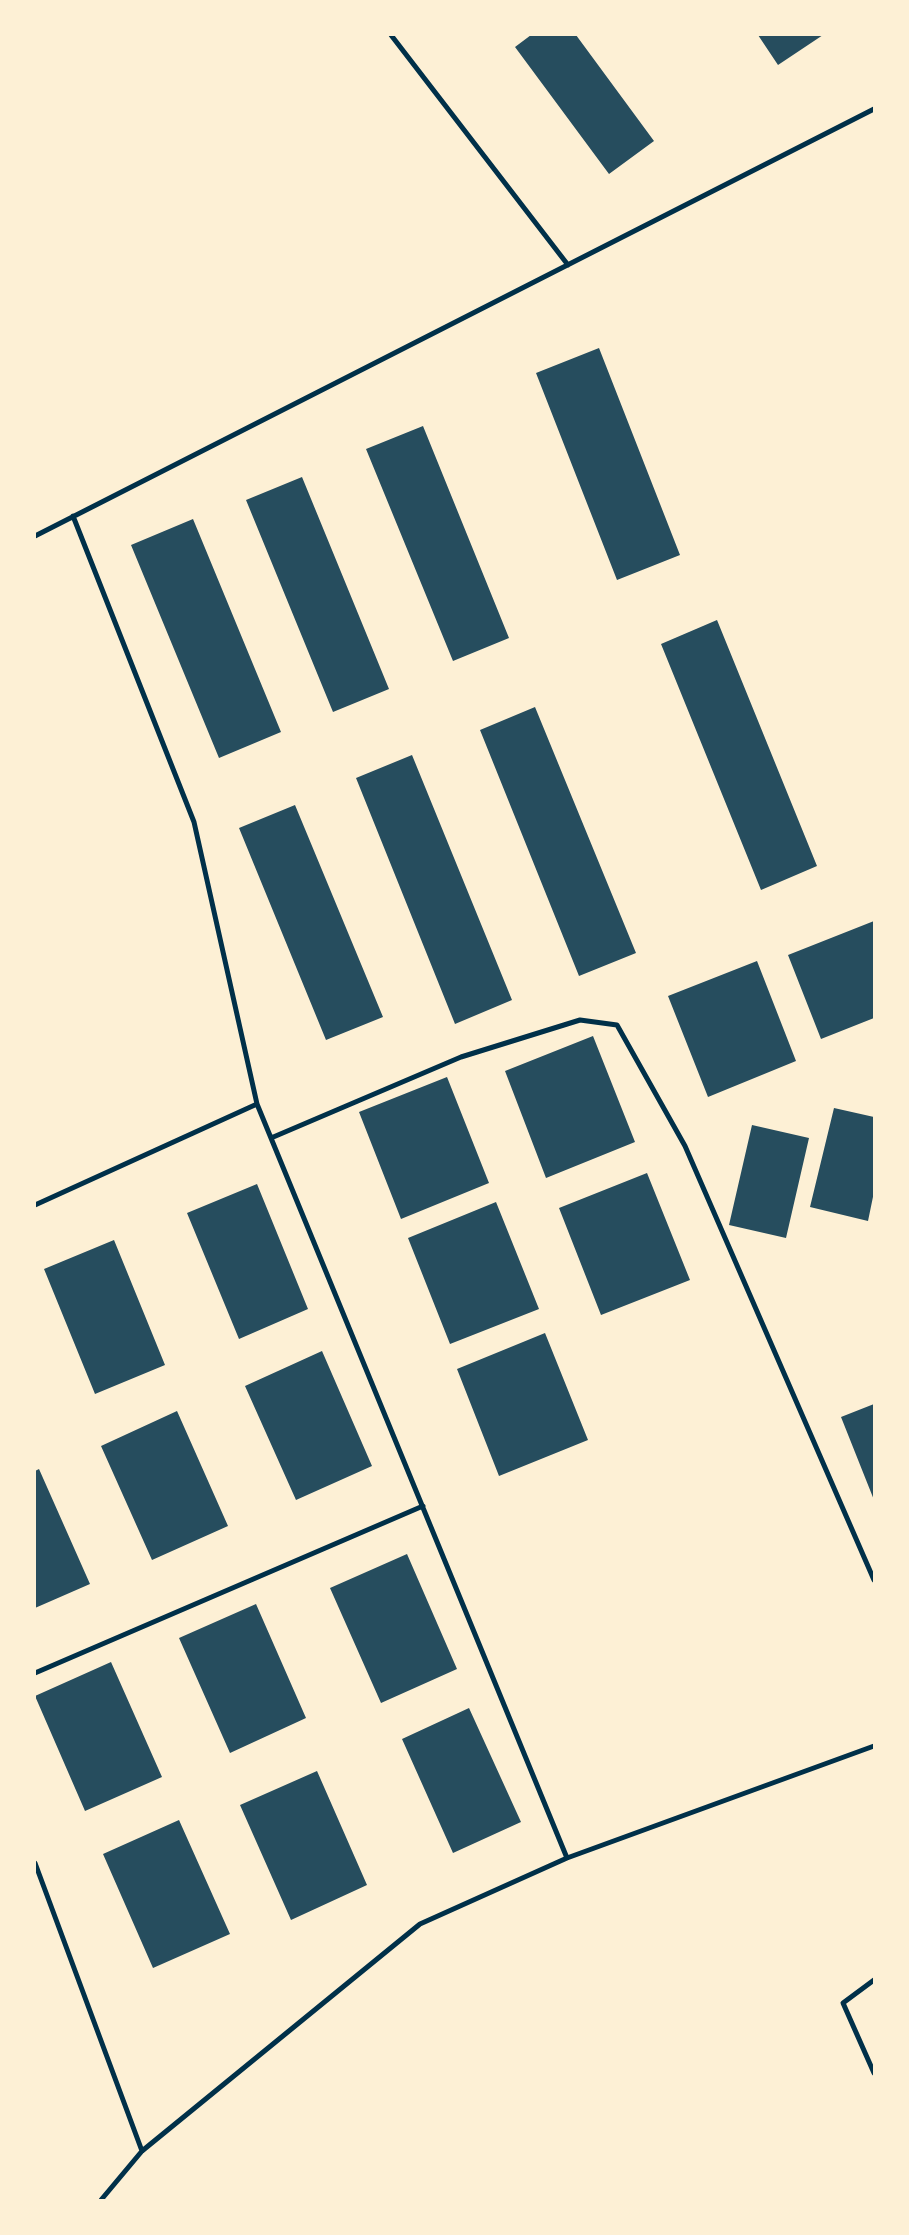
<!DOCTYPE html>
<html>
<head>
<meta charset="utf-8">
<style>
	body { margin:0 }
	#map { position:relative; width:909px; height:2235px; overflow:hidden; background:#fdf0d5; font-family:Rubik,sans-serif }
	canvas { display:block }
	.frame { position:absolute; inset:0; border:36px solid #fdf0d5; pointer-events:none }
</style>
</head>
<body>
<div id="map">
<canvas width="909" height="2235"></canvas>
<div class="frame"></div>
</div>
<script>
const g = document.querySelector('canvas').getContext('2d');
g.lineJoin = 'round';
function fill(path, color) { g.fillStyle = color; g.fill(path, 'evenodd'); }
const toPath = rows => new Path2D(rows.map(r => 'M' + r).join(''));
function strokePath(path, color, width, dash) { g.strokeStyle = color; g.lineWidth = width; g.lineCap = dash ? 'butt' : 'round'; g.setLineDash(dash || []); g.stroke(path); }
const building = toPath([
	[531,35,576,35,654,141,609,174,515,47],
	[758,35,823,35,778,65],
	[599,348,680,555,617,580,536,373],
	[423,426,509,638,453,661,366,449],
	[302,477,389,689,333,712,246,500],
	[193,519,281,732,219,758,131,545],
	[717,620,817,866,761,890,661,644],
	[535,707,636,953,579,976,480,730],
	[412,755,512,1000,455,1024,356,778],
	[295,805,383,1017,326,1040,239,828],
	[874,921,874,1018,821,1039,788,955],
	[757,961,796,1061,708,1097,668,996],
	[593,1036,635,1142,546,1178,505,1071],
	[447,1077,489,1183,401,1219,359,1112],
	[834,1108,874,1117,874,1192,868,1221,810,1207],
	[752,1125,809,1138,786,1238,729,1225],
	[647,1173,690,1280,601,1315,559,1208],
	[257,1184,308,1309,239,1339,187,1213],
	[496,1202,539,1309,450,1344,408,1238],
	[114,1240,165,1365,95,1394,44,1269],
	[545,1333,588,1440,499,1476,457,1369],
	[322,1351,372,1466,296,1500,245,1386],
	[874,1404,874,1500,841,1417],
	[177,1411,228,1526,152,1560,101,1446],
	[39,1469,90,1584,35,1608,35,1471],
	[407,1554,457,1669,381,1703,330,1588],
	[256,1604,306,1718,230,1753,179,1638],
	[111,1662,162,1777,85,1811,35,1696],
	[469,1708,521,1822,453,1853,402,1739],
	[317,1771,367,1885,291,1920,240,1805],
	[179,1820,230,1934,153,1968,103,1854]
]);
const minor = toPath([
	[391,35,568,265],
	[73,516,194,822,257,1104],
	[35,536,874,109],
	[271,1138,461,1057,580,1020,617,1025,685,1146,874,1580],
	[35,1205,257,1104,567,1858],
	[35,1673,423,1506],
	[35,1863,142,2151],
	[874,1980,843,2003,874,2073],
	[101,2200,142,2151,420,1924,567,1858,874,1746]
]);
fill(building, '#264d5e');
strokePath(minor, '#003049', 5);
</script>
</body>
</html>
